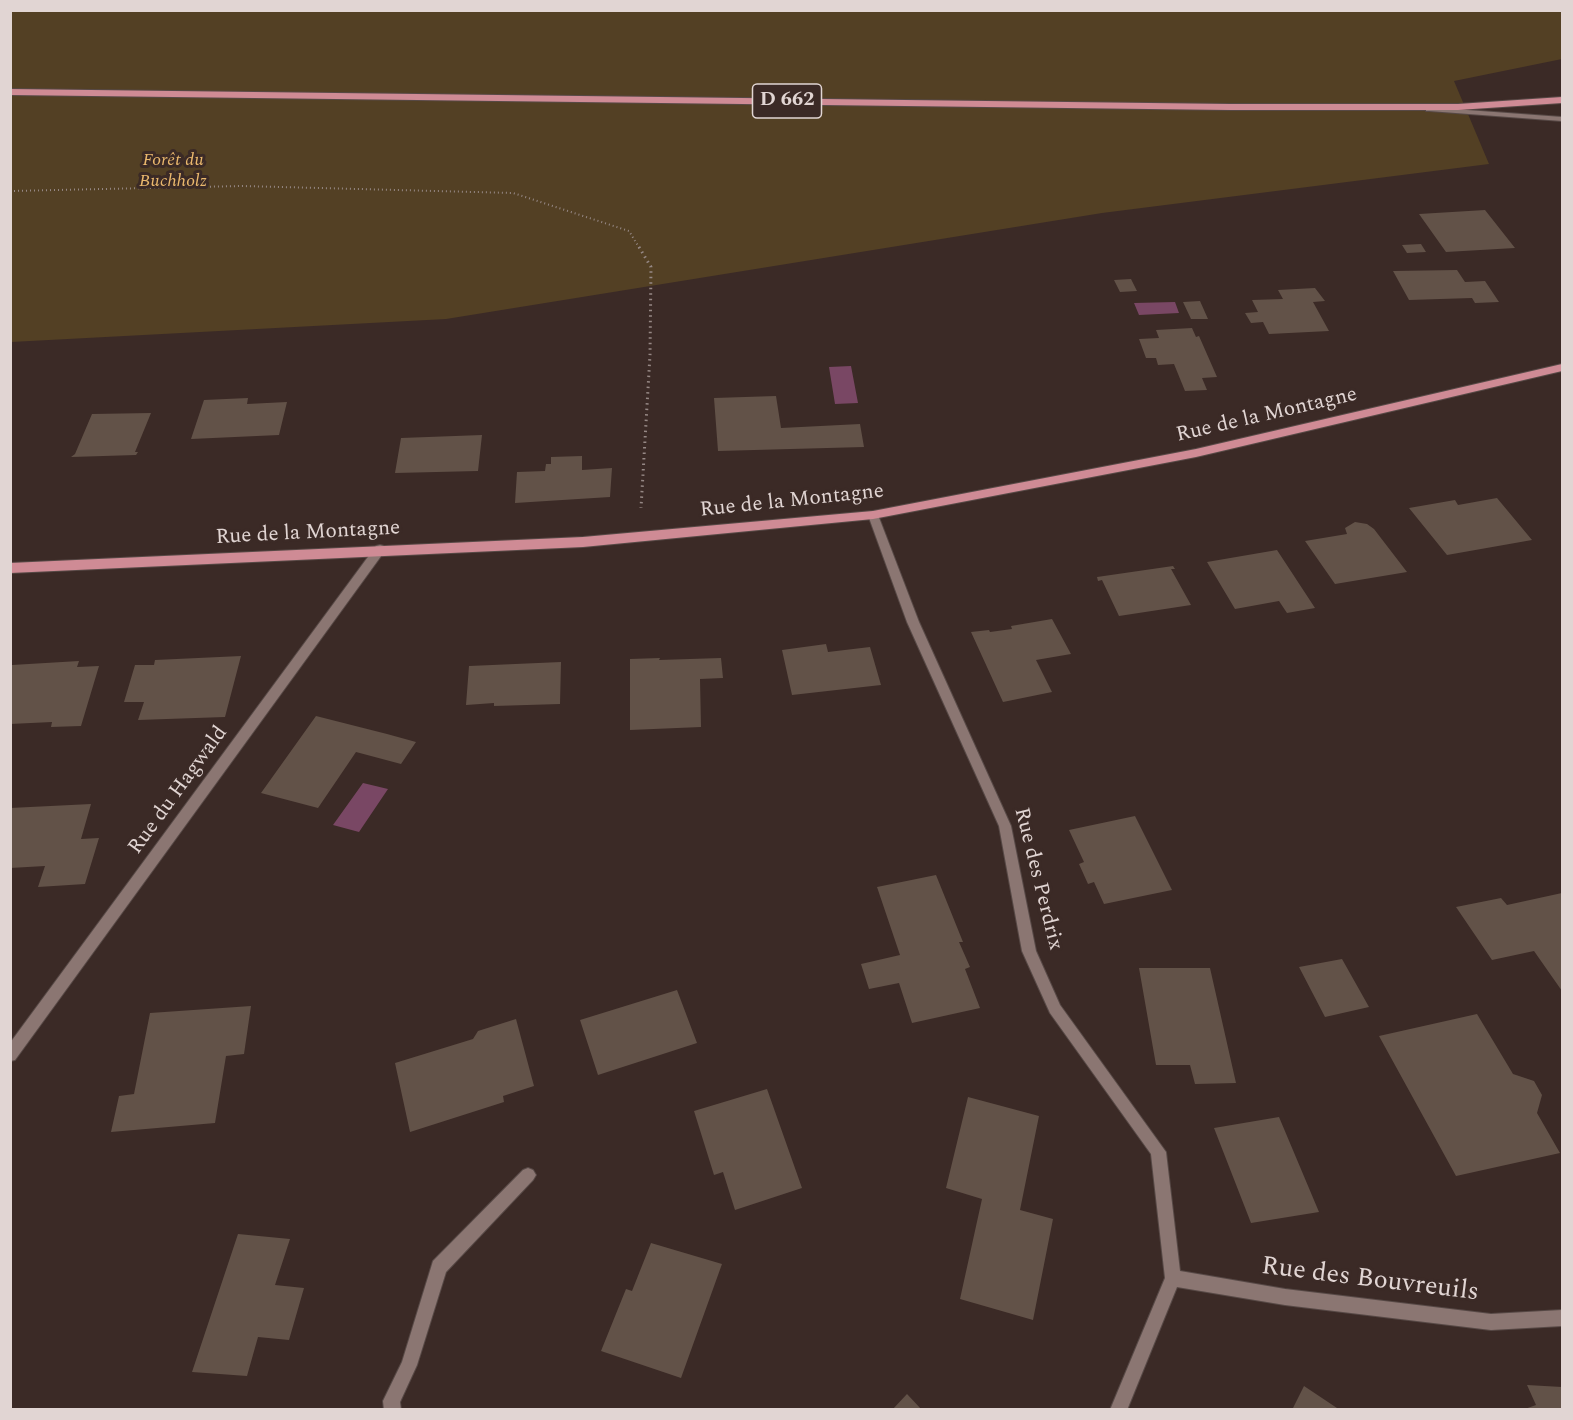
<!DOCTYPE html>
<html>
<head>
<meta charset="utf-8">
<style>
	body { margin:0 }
	#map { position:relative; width:1573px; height:1420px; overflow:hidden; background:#3b2a26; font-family:Spectral,serif }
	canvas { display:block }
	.frame { position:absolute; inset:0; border:12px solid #e1d5d3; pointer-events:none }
</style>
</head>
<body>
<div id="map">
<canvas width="1573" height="1420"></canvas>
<div class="frame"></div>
</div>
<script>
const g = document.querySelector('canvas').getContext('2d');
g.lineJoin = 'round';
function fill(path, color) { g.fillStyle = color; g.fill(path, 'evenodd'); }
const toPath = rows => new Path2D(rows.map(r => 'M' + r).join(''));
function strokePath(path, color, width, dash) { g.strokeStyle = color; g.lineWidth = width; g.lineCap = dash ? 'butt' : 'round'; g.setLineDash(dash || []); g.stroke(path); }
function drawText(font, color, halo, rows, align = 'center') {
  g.font = font + ' Spectral,serif'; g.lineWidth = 6; g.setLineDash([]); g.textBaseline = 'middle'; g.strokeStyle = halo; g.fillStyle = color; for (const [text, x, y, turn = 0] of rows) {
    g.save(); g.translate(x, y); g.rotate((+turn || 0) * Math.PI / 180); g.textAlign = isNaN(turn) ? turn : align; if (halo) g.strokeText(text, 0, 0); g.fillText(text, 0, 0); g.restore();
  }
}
const green = toPath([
	[11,11,1562,11,1562,59,1454,81,1489,164,1102,213,446,319,11,342]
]);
const water = toPath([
	[1175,302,1179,313,1139,315,1134,303],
	[851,366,858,403,835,404,829,367],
	[363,783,388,789,359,832,333,825]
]);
const building = toPath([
	[1485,210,1515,248,1446,252,1419,214],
	[1421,244,1426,252,1407,253,1402,245],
	[1457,270,1465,282,1485,281,1499,302,1475,303,1472,298,1409,300,1393,271],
	[1131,279,1137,291,1120,292,1114,280],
	[1315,288,1325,301,1313,302,1329,331,1269,334,1263,322,1251,323,1245,313,1258,312,1252,300,1283,299,1278,290],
	[1200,301,1208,319,1191,319,1183,302],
	[1192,328,1196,337,1199,336,1217,377,1202,378,1207,390,1185,391,1174,364,1158,365,1156,358,1146,358,1139,339,1159,338,1156,330],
	[776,396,781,428,860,424,864,447,718,451,714,398],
	[248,398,247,404,287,402,279,435,191,439,204,400],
	[151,413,135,452,138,452,136,455,71,457,75,454,92,414],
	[482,435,478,471,395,473,401,438],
	[582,456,582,470,612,468,610,497,515,503,517,472,545,471,546,464,551,464,551,457],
	[1497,498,1532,540,1447,555,1409,508,1455,500,1458,505],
	[1355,522,1367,524,1374,529,1407,572,1335,584,1305,541,1347,534,1345,528],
	[1277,550,1315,608,1287,613,1279,601,1235,609,1207,562],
	[1173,566,1175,569,1171,569,1191,605,1119,616,1102,580,1098,581,1097,577],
	[1052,619,1071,654,1036,660,1052,692,1003,702,971,632,989,630,990,632,1012,629,1011,626],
	[826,644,828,652,870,647,881,685,792,695,782,650],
	[241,656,225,717,138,720,144,702,124,702,135,665,154,665,155,660],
	[660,658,659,660,721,658,723,678,700,679,701,727,630,730,630,659],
	[79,661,77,667,99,666,81,726,51,727,52,722,10,724,12,665],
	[561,662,560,704,494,706,494,703,466,705,469,666],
	[316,716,387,734,416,742,401,764,356,752,318,808,261,793],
	[91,804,81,839,99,838,85,884,38,887,45,866,10,868,10,808],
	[1135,816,1172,890,1104,904,1094,882,1088,884,1079,864,1084,862,1069,830],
	[936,875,963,942,959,942,970,967,965,969,980,1008,912,1023,899,983,869,989,861,964,900,955,877,887],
	[1562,893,1562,991,1534,951,1492,960,1456,907,1501,898,1507,905],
	[1342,959,1369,1007,1325,1017,1299,967],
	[1139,968,1210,968,1236,1083,1195,1084,1190,1065,1156,1065],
	[677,990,697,1043,598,1075,580,1020],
	[251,1006,244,1054,226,1056,215,1123,111,1132,119,1096,134,1094,150,1013],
	[1477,1014,1513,1074,1534,1081,1542,1095,1537,1113,1560,1153,1456,1176,1379,1036],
	[516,1019,534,1086,503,1096,504,1102,410,1132,395,1063,473,1039,478,1031],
	[767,1089,802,1188,735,1210,723,1172,714,1175,694,1111],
	[968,1097,1039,1116,1020,1210,1053,1219,1033,1320,960,1299,982,1199,946,1188],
	[1279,1117,1319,1212,1251,1223,1214,1128],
	[238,1234,290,1239,275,1285,304,1288,289,1340,258,1337,247,1376,192,1372],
	[651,1243,722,1264,681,1378,601,1351,626,1289,632,1291],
	[1527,1385,1562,1387,1562,1410,1522,1410,1536,1405],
	[1304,1386,1340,1410,1292,1410],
	[907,1394,922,1410,892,1410]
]);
const pathFar1 = toPath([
	[10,191,242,186,513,193,629,231,640,249]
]);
const path = toPath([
	[639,247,651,267,650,355,641,508]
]);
const street = toPath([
	[1426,107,1562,117,1562,121,1429,111,1426,111,1426,107],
	[873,511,878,515,919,622,1011,826,1036,951,1060,1005,1166,1152,1180,1271,1285,1289,1491,1314,1562,1310,1562,1326,1491,1330,1285,1305,1177,1287,1127,1410,1110,1410,1165,1278,1151,1154,1050,1013,1022,951,999,826,907,622,868,515,873,511],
	[380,545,384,546,385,549,384,552,15,1060,10,1061,10,1043,376,546,380,545],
	[528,1168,533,1170,536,1175,533,1180,446,1272,417,1365,400,1402,401,1410,384,1410,383,1401,402,1362,433,1261,523,1170,528,1168]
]);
const primary = toPath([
	[10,89,1230,104,1458,104,1562,97,1562,103,1458,110,1230,110,10,95,10,89],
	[1562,364,1562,371,1196,457,873,519,583,547,10,573,10,563,583,537,873,511,1196,449,1562,364]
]);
const farParknames = [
	["Forêt du",173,161],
	["Buchholz",173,182]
];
const shields = [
	[787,101,69]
];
const shieldNames = [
	["D 662",787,101]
];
const streetNames = [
	["Rue de la Montagne",1267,416,-13],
	["Rue de la Montagne",792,502,-6],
	["Rue de la Montagne",308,534,-3],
	["Rue du Hagwald",179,791,-54],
	["Rue des Perdrix",1037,879,76]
];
const nearStreetnames = [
	["Rue des Bouvreuils",1370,1281,7]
];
fill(green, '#534024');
fill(water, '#794764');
fill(building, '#625248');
strokePath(street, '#574946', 2);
strokePath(primary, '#574946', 2);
strokePath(pathFar1, '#968885', 2, [1, 3]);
strokePath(path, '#968885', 3, [1.5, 4]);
fill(street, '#8b7672');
fill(primary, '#cf8b95');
drawText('italic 18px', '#eab86d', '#3b2a26', farParknames);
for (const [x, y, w] of shields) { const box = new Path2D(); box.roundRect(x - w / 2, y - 17, w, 34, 4.5); g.fillStyle = '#3b2a26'; g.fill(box); strokePath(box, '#e1d5d3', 1.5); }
drawText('bold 20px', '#e1d5d3', null, shieldNames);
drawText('21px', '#e1d5d3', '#3b2a26', streetNames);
drawText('26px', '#e1d5d3', '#3b2a26', nearStreetnames);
</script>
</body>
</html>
